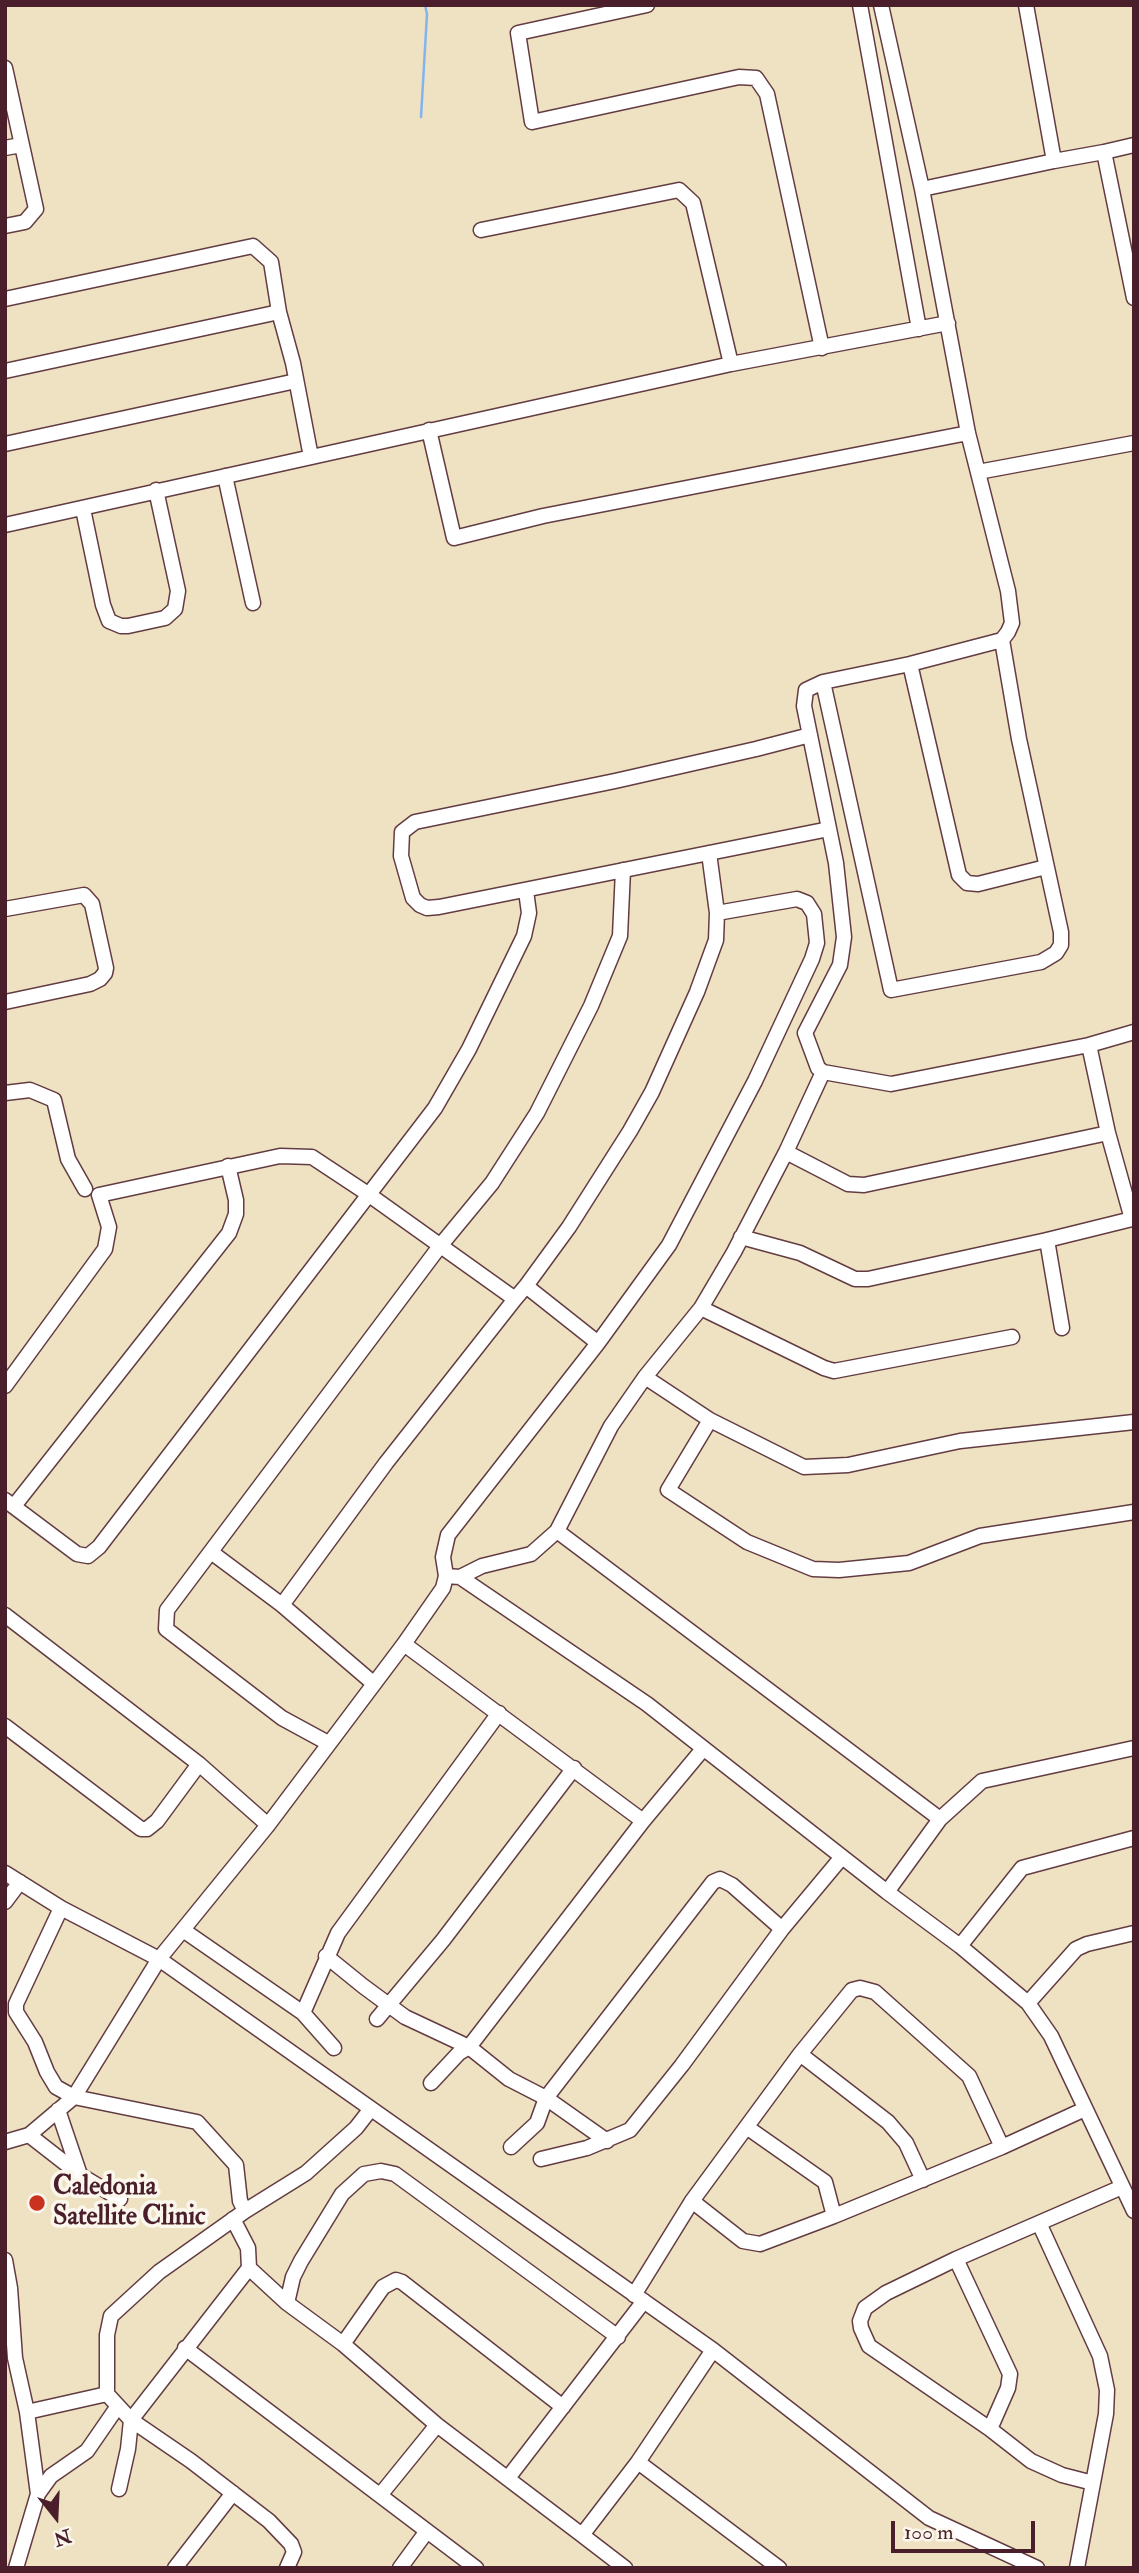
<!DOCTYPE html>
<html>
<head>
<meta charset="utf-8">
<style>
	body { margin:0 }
	#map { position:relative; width:1139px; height:2573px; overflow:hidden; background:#eee2c3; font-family:"IM FELL Double Pica",serif }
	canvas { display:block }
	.frame { position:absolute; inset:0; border:7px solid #4a1f2b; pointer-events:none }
	.north { position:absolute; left:21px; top:2482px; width:70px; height:70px; -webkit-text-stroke:5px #fbf7ec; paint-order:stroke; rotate:162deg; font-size:19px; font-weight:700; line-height:28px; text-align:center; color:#4a1f2b }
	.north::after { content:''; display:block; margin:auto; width:24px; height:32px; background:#4a1f2b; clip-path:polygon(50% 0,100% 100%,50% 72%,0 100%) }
	.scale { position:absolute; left:891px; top:2521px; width:144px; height:32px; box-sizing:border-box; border:4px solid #4a1f2b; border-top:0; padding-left:9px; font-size:21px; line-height:24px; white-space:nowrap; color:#4a1f2b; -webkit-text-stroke:5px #fbf7ec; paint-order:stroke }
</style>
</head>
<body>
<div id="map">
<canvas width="1139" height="2573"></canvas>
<div class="frame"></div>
<div class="north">N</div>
<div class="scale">100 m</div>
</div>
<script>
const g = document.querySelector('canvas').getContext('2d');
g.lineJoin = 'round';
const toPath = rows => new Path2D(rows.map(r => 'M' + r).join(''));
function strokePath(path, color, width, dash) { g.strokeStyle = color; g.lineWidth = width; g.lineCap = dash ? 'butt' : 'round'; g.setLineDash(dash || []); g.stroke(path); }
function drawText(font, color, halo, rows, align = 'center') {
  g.font = font + ' "IM FELL Double Pica",serif'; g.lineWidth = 7; g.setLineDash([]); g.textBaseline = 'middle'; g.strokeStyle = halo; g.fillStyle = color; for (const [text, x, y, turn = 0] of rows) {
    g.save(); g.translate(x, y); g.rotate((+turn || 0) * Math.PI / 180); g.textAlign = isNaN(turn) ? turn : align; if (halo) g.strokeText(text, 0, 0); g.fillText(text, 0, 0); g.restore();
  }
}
const stream = toPath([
	[421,117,427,14,425,5]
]);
const minor = toPath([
	[647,5,518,33,532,122,739,77,756,78,767,94,822,348],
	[860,5,919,329],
	[881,5,922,189,968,433,1008,591,1012,623,1008,632,1002,640,910,664,823,682,806,690,804,706,836,863,844,937,840,965,805,1033,818,1068,823,1072,891,1084,1089,1045,1134,1032],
	[1026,5,1054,161],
	[5,68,36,209,25,222,5,226],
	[5,148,21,145],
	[1104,152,1134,145],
	[922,189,1054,161,1104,152,1134,298],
	[481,230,679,190,693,203,731,364],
	[5,299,253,246,271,262,279,312,293,363,311,457],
	[5,371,279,312],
	[429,430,454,538,543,516,968,433],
	[5,444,296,381],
	[978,472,1134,443],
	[225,476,253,603],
	[83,509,103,605,109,621,121,626,128,626,165,618,175,609,178,591,156,490],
	[5,525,731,364,948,323],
	[910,664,959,875,967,883,978,884,1046,867],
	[823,682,891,990,1041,962,1056,953,1061,945,1061,932,1019,739,1002,640],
	[810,735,756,749,615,781,415,822,402,832,401,856,413,898,420,905,427,908,439,907,829,829],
	[5,909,84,895,92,904,106,968,105,973,100,979,90,984,5,1002],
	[5,1093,30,1090,54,1100,68,1159,85,1189],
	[786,1152,848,1184,864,1185,1108,1133,1089,1045],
	[741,1237,800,1253,855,1279,868,1279,1047,1240,1132,1219,1108,1133],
	[1047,1240,1062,1328],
	[526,1286,569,1227,630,1131,652,1092,697,992,716,940,717,913,709,853],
	[701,1308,824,1368,834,1371,1012,1337],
	[645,1377,710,1420,804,1467,848,1465,960,1441,1134,1422],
	[5,1386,105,1249,109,1227,99,1195,280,1156,312,1157,368,1194,515,1299,526,1286,598,1343],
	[710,1420,668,1490,747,1542,813,1569,839,1570,909,1563,980,1536,1134,1512],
	[5,1500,77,1554,88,1556,99,1547,435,1108,469,1049,524,936,529,913,526,891],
	[14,1506,229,1233,236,1214,236,1200,228,1166],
	[557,1531,940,1819],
	[211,1552,282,1605,373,1683],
	[446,1576,460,1577,647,1704,887,1892,960,1946,1028,2003,1051,2036,1134,2211],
	[460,1577,482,1566,531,1554,557,1531,611,1426,645,1377,701,1308,734,1252,786,1152,823,1072],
	[282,1605,386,1463,515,1299],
	[5,1615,199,1764,268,1825],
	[404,1644,643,1821],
	[5,1726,141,1829,147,1829,157,1821,199,1764],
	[328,1743,282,1718,166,1629,167,1610,440,1246,492,1183,537,1113,591,1006,620,936,623,870],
	[5,1873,61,1908,159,1959,713,2350,929,2518,1037,2568],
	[887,1892,940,1819,982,1781,1134,1748],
	[5,1902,20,1882],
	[61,1908,16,2004,16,2012,35,2042,47,2072,56,2087,74,2097,197,2122,236,2165,240,2201,245,2211],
	[183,1930,303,2013,334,2048],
	[960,1946,1022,1868,1134,1838],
	[326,1956,363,1986,405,2017,469,2047,509,2079,546,2098,607,2141],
	[1028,2003,1076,1949,1087,1944,1134,1933],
	[303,2013,338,1933,499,1713],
	[377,2019,443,1940,574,1768],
	[800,2054,888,2122,906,2143,923,2180],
	[431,2083,459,2053,469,2047,643,1821,703,1749],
	[58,2110,80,2175,120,2199],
	[748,2128,825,2182,834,2216],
	[29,2135,79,2174],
	[5,2142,29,2135,74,2097,159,1959,268,1825,404,1644,443,1588,446,1576,443,1557,448,1535,598,1343,669,1245,755,1081,812,959,817,943,814,914,807,903,797,899,717,913],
	[511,2147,537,2123,546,2098,713,1882,720,1879,732,1885,782,1929],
	[541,2159,587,2148,630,2130,682,2065,782,1929,842,1857],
	[692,2201,743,2241,760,2244,834,2216,1002,2147,1085,2109],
	[1039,2223,1100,2356,1107,2390,1106,2414,1077,2568],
	[956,2259,1010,2374,1008,2388,990,2429,869,2346,861,2328,860,2321,865,2308,886,2293,956,2259,1122,2187],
	[5,2260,10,2288,15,2358,27,2412,38,2494,16,2568],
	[249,2268,287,2303,343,2344,437,2425,582,2535,638,2462,713,2350],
	[634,2295,692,2201,800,2054,852,1990,860,1988,875,1992,969,2076,1002,2147],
	[287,2303,293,2277,301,2261,342,2194,364,2174,381,2171,395,2174,618,2337],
	[343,2344,383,2287,396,2280,402,2282,563,2407],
	[185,2348,476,2568],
	[27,2412,107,2394],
	[990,2429,1031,2461,1062,2475,1093,2483],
	[638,2462,779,2568],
	[508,2478,644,2301],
	[119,2489,128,2449,131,2420,249,2268,248,2248,233,2219],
	[38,2494,51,2476,87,2451,118,2406],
	[381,2494,437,2425],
	[582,2535,625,2568],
	[175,2568,233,2493],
	[287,2568,294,2552,291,2544,269,2521,191,2461,131,2420,107,2394,107,2335,111,2316,159,2272,245,2211,306,2173,356,2128,370,2110],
	[400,2568,427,2531]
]);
const markers = [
	[37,2203,9,"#c8321e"]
];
const poiNames = [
	["Caledonia",53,2188],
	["Satellite Clinic",53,2218]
];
strokePath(stream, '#82b5ef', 2.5);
strokePath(minor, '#633c42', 17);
strokePath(minor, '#fff', 14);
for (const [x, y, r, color] of markers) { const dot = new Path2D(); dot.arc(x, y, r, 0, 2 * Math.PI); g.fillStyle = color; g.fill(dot); strokePath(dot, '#fbf7ec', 2.5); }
drawText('bold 26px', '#4a1f2b', '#fbf7ec', poiNames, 'left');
</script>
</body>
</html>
